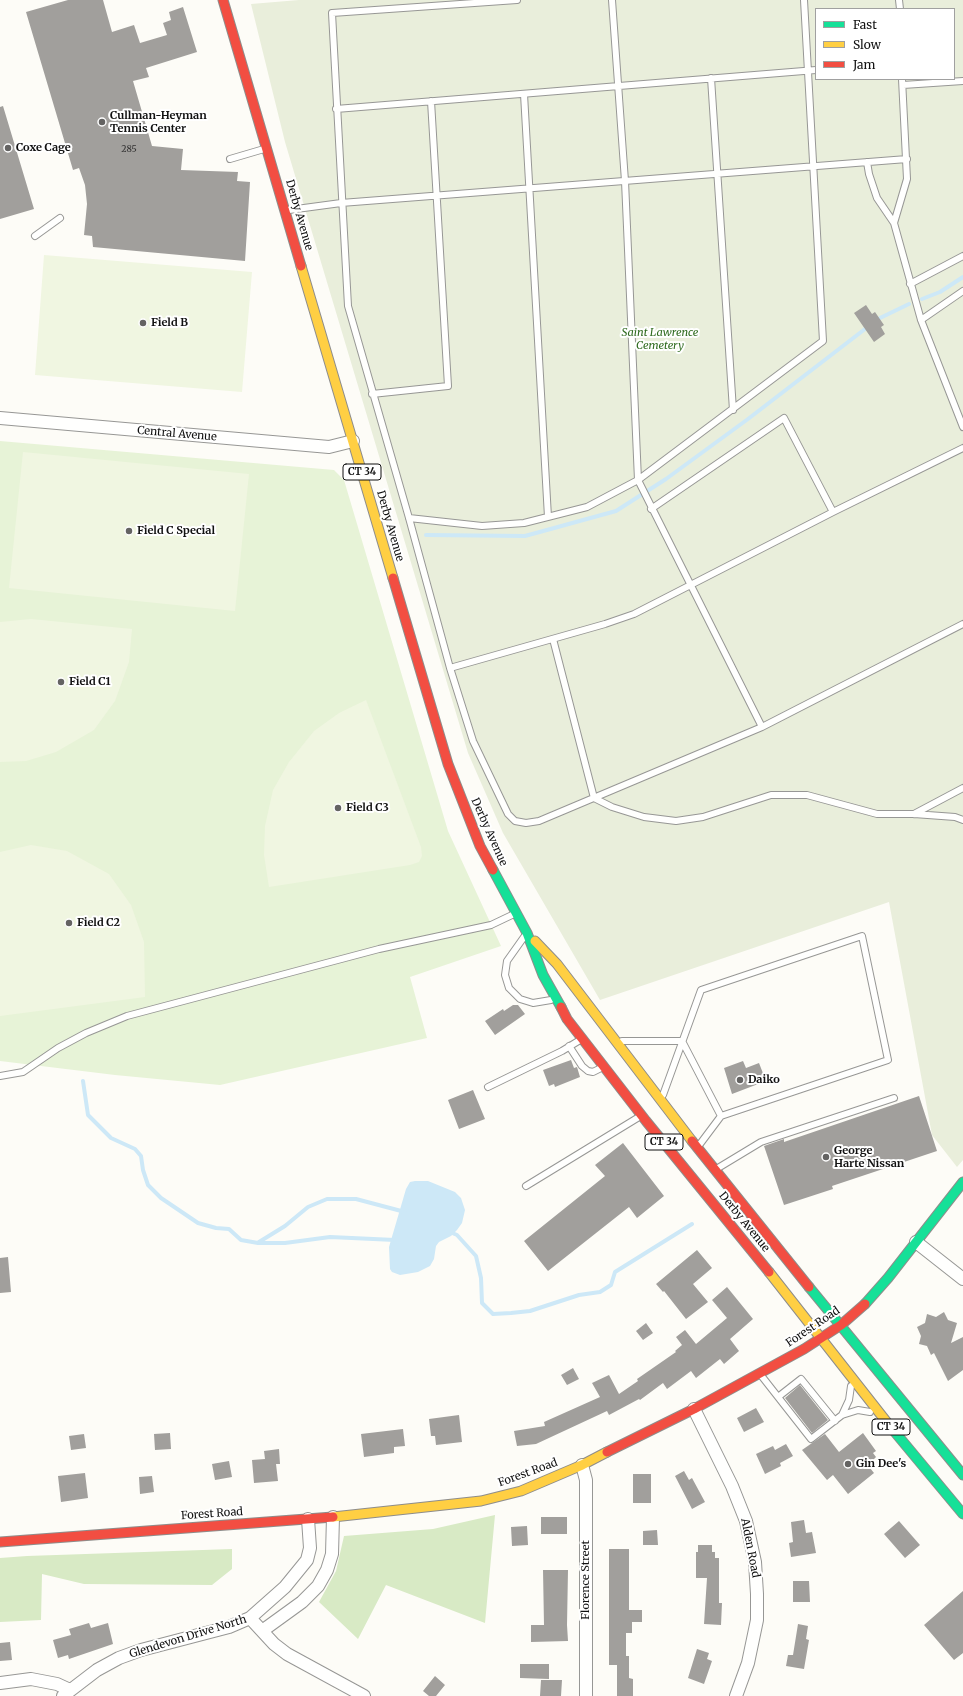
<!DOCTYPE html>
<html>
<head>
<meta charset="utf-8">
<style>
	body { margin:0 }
	#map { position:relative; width:963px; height:1696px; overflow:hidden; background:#fdfcf7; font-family:Merriweather,serif }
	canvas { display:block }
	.legend { position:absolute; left:815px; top:8px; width:140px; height:72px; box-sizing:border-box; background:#fff; border:1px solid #a0a0a0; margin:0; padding:5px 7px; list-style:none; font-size:12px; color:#111 }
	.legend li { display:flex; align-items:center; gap:8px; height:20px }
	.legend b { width:20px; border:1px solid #a0a0a0 }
</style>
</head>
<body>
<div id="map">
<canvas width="963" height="1696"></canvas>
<ul class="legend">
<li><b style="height:5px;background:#16e098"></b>Fast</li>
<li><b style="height:5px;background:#ffcf43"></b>Slow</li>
<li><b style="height:5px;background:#f24e42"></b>Jam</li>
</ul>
</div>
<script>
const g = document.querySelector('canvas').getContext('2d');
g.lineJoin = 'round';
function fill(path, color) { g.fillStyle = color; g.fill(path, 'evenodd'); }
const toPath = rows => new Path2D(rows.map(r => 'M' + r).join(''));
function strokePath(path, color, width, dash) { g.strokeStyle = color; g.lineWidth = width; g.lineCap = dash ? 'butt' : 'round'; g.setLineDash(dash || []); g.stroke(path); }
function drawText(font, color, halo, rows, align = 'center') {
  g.font = font + ' Merriweather,serif'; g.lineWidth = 4; g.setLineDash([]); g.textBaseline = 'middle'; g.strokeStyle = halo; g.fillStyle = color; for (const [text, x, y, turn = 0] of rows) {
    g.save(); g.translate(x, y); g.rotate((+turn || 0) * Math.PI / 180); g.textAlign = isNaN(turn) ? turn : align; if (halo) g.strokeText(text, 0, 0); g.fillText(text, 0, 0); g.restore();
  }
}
const green = toPath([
	[0,441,334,470,344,480,448,831,501,946,410,977,427,1038,220,1085,115,1075,0,1061]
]);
const forest = toPath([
	[495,1515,485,1623,386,1585,358,1639,319,1602,336,1571,344,1536,433,1529],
	[232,1549,232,1569,212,1585,84,1584,42,1574,41,1620,0,1622,0,1558,27,1556]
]);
const cemetery = toPath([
	[299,0,963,0,963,1160,957,1167,932,1135,889,902,600,1000,503,833,468,753,285,142,251,4],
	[816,9,954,9,954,79,816,79]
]);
const pitch = toPath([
	[44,255,252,272,242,392,35,375],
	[23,452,249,474,235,611,9,588],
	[31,619,132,629,129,662,115,701,94,730,56,752,26,761,0,762,0,622],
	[366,700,421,847,422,856,419,862,410,865,269,887,264,855,265,826,273,790,289,762,314,731,339,713],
	[31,845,67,851,109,874,131,905,144,942,145,997,0,1016,0,852]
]);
const water = toPath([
	[415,1181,428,1181,455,1192,461,1198,465,1210,462,1223,457,1230,451,1236,439,1242,436,1246,434,1259,430,1266,418,1272,400,1275,392,1272,390,1269,389,1247,406,1189,410,1182]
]);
const stream = toPath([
	[922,299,940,292,963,277],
	[880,318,909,304],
	[426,535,525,536,616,511,666,479,748,419,865,329],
	[83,1081,88,1115,111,1138,135,1149,141,1156,143,1170,148,1185,161,1198,198,1223,216,1228,229,1229,241,1240,258,1243,285,1243,330,1237,395,1240],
	[450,1232,457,1235,476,1256,481,1278,482,1303,493,1314,511,1313,530,1311,579,1295,600,1292,611,1285,615,1272,692,1224],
	[259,1242,285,1226,308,1207,327,1199,356,1199,405,1212]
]);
const building = toPath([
	[68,0,103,0,112,32,134,25,140,43,167,35,163,23,171,20,169,12,183,7,197,52,146,68,149,77,133,81,152,146,183,149,181,170,238,172,237,181,250,182,245,261,93,247,92,236,84,235,87,204,85,185,79,168,73,170,26,12],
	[3,106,34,209,0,219,0,107],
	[866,305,872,314,875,312,884,325,881,327,885,334,874,342,854,313],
	[513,1005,518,1005,525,1014,495,1035,485,1021,503,1009,504,1011],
	[571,1060,574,1068,577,1067,580,1077,555,1087,554,1084,549,1086,543,1070],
	[743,1061,746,1068,759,1063,766,1081,732,1094,724,1068],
	[473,1090,485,1119,459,1129,448,1100],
	[919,1096,937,1151,832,1186,833,1189,784,1205,764,1146,784,1139,784,1142],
	[623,1143,664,1196,637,1218,629,1207,548,1271,524,1241,605,1176,595,1165],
	[697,1250,712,1268,693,1284,708,1302,686,1319,664,1291,663,1292,656,1284],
	[8,1257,11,1292,0,1293,0,1258],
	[727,1287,753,1319,730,1339,739,1351,724,1364,720,1359,696,1378,691,1371,667,1389,663,1383,640,1400,639,1399,609,1415,607,1411,536,1444,517,1446,514,1431,545,1426,544,1422,600,1397,592,1383,609,1375,619,1394,638,1381,637,1379,676,1352,675,1351,682,1345,676,1337,685,1330,696,1344,727,1318,712,1300],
	[944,1312,948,1320,957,1323,951,1343,963,1337,963,1370,948,1381,934,1353,931,1355,927,1346,919,1344,921,1336,917,1327,925,1323,927,1314,936,1317],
	[646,1323,653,1333,643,1340,636,1331],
	[573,1368,579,1379,567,1385,561,1375],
	[800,1385,828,1420,812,1433,785,1398],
	[756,1408,764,1422,744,1432,737,1418],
	[459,1415,462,1442,436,1445,435,1436,431,1436,429,1419],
	[403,1429,405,1446,394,1447,394,1453,364,1457,361,1434],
	[170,1433,171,1449,155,1450,154,1434],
	[863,1433,876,1451,873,1453,876,1457,873,1460,870,1468,874,1473,848,1494,833,1475,827,1480,802,1450,825,1434,839,1452],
	[84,1434,86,1448,71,1450,69,1436],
	[786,1444,793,1456,780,1463,781,1466,765,1474,756,1454,773,1446,775,1450],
	[279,1449,280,1464,276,1464,278,1481,254,1483,252,1460,265,1459,264,1451],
	[229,1461,232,1477,215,1480,212,1464],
	[684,1471,689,1480,692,1478,705,1502,692,1509,675,1476],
	[85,1473,88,1498,61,1502,58,1476],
	[633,1474,651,1474,651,1503,633,1503],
	[152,1476,154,1492,140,1494,139,1477],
	[541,1517,567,1517,567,1534,541,1534],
	[804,1520,806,1533,812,1532,816,1553,791,1557,789,1543,793,1542,791,1522],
	[899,1521,920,1545,905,1558,884,1534],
	[527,1526,528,1545,512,1546,511,1527],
	[657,1530,658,1545,643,1545,643,1531],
	[698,1545,712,1545,712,1552,715,1552,715,1558,719,1558,719,1603,722,1603,721,1625,704,1624,707,1578,696,1578,696,1552,698,1552],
	[609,1549,629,1549,629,1610,642,1610,642,1622,632,1622,632,1633,626,1633,626,1656,629,1656,629,1678,633,1679,633,1696,617,1696,617,1665,609,1665],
	[543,1570,568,1570,567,1625,568,1641,531,1642,531,1625,544,1625],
	[793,1581,809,1581,810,1602,793,1602],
	[963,1591,963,1653,954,1660,924,1625],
	[89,1623,91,1628,108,1623,113,1644,69,1659,68,1655,58,1658,53,1640,71,1635,69,1629],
	[798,1624,808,1626,806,1639,809,1640,804,1669,786,1666,788,1655,793,1655],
	[10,1642,12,1660,0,1661,0,1643],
	[697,1649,709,1653,707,1659,712,1661,704,1684,688,1678],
	[520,1664,549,1664,549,1679,520,1678],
	[435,1676,445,1685,436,1696,429,1696,423,1691],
	[541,1680,562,1680,561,1696,540,1696]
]);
const lane = toPath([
	[517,0,332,13,348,306,409,518,450,668,473,741,508,814,515,821,526,823,539,821,762,727,963,624],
	[612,0,625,181,638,480,762,727],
	[899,0,900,9],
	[711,78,733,410],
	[902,79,907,179,894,223,921,320,963,427],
	[903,85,963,81],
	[524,94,548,517],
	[336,109,816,70],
	[230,159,264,149],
	[867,162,869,174,877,198,894,223],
	[289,210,341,203,907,159],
	[35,236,60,218],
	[910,284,963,256],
	[921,320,963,291],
	[372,394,448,386,431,101],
	[651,509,784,418,833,512],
	[409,518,482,526,524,523,587,507,638,480,823,341,804,0],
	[553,639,594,798,612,807,644,817,676,821,703,817,771,795,807,795,877,814,914,814,955,817,963,820],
	[450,668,605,624,634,614,833,512,963,448],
	[914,814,963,788],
	[524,937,507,961,505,975,509,988,520,999,533,1003,551,1000],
	[622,1041,682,1041,721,1116],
	[569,1046,582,1066,588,1071,593,1072,601,1068],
	[0,1076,23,1072,58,1048,86,1033,127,1016,379,949,491,925,512,915],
	[488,1087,562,1051,580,1040],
	[663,1095,701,990,862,936,888,1060,721,1116,700,1144],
	[718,1168,761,1142,894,1098],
	[526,1186,639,1117],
	[760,1374,811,1439,842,1415,858,1410,870,1412],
	[778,1397,801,1379,835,1421],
	[842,1415,849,1400,851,1386]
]);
const street = toPath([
	[0,418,329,447,353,441],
	[916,1242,963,1279],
	[694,1409,732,1486,746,1521,755,1562,757,1594,757,1620,748,1663,736,1696],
	[582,1465,586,1480,586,1696],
	[250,1618,274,1644,287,1654,364,1696],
	[262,1631,302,1602,318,1586,327,1570,332,1554,333,1517],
	[0,1683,31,1679,57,1684,70,1690],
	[63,1696,97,1670,119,1658,141,1650,229,1627,250,1618,285,1587,307,1560,310,1548,308,1519]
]);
const fast = toPath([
	[493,870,527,933,543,975,561,1007],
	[809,1287,963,1475],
	[865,1304,888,1278,963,1182],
	[889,1425,963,1514]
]);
const slow = toPath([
	[301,266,393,578],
	[535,941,557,964,692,1141],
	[769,1272,889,1425],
	[333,1517,481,1501,521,1491,582,1465,607,1452]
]);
const jam = toPath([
	[223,0,301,266],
	[393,578,448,764,480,846,493,870],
	[561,1007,567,1019,646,1121,769,1272],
	[692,1141,809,1287],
	[607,1452,694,1409,804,1349,841,1325,865,1304],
	[0,1542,333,1517]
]);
const markers = [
	[102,122,4,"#646362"],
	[8,148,4,"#646362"],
	[143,323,4,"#646362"],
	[129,531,4,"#646362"],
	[61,682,4,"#646362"],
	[338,808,4,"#646362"],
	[69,923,4,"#646362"],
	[740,1080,4,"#646362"],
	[826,1157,4,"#646362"],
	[848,1464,4,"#646362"]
];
const numberNames = [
	["285",129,149]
];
const shields = [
	[362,472,38],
	[664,1142,38],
	[891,1427,38]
];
const shieldNames = [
	["CT 34",362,472],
	["CT 34",664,1142],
	["CT 34",891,1427]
];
const poiNames = [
	["Cullman-Heyman",110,116],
	["Tennis Center",110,129],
	["Coxe Cage",16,148],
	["Field B",151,323],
	["Field C Special",137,531],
	["Field C1",69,682],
	["Field C3",346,808],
	["Field C2",77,923],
	["Daiko",748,1080],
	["George",834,1151],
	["Harte Nissan",834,1164],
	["Gin Dee's",856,1464]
];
const streetNames = [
	["Derby Avenue",299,215,74],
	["Central Avenue",177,434,5],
	["Derby Avenue",390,526,74],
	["Derby Avenue",489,832,66],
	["Derby Avenue",744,1222,51],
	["Forest Road",813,1327,-34],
	["Forest Road",528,1473,-20],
	["Forest Road",212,1514,-4],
	["Alden Road",750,1548,79],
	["Florence Street",586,1580,-90],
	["Glendevon Drive North",188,1637,-17]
];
const parkNames = [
	["Saint Lawrence",660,333],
	["Cemetery",660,346]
];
fill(green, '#e7f3d7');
fill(forest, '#d8eac5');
fill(cemetery, '#e9eedb');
fill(pitch, '#f0f6e1');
fill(water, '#cde8f7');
strokePath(stream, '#cde8f7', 4);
fill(building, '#a19f9c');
strokePath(lane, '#979795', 8);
strokePath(street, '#979795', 14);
strokePath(fast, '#8e8d8b', 11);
strokePath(slow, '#8e8d8b', 11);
strokePath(jam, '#8e8d8b', 11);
strokePath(lane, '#fffffe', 6);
strokePath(street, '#fffffe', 12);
strokePath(fast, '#16e098', 9);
strokePath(slow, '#ffcf43', 9);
strokePath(jam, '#f24e42', 9);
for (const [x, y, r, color] of markers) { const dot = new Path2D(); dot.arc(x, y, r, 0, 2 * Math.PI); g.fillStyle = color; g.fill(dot); strokePath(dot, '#fff', 1.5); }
drawText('9px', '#353434', null, numberNames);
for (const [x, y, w] of shields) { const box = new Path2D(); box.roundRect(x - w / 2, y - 8, w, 16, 3); g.fillStyle = '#fff'; g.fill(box); strokePath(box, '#111', 1); }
drawText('bold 10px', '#111', null, shieldNames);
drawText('bold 11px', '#111', '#fff', poiNames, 'left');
drawText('11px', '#111', '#fff', streetNames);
drawText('italic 11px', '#2f6b1f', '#fff', parkNames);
</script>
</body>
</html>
